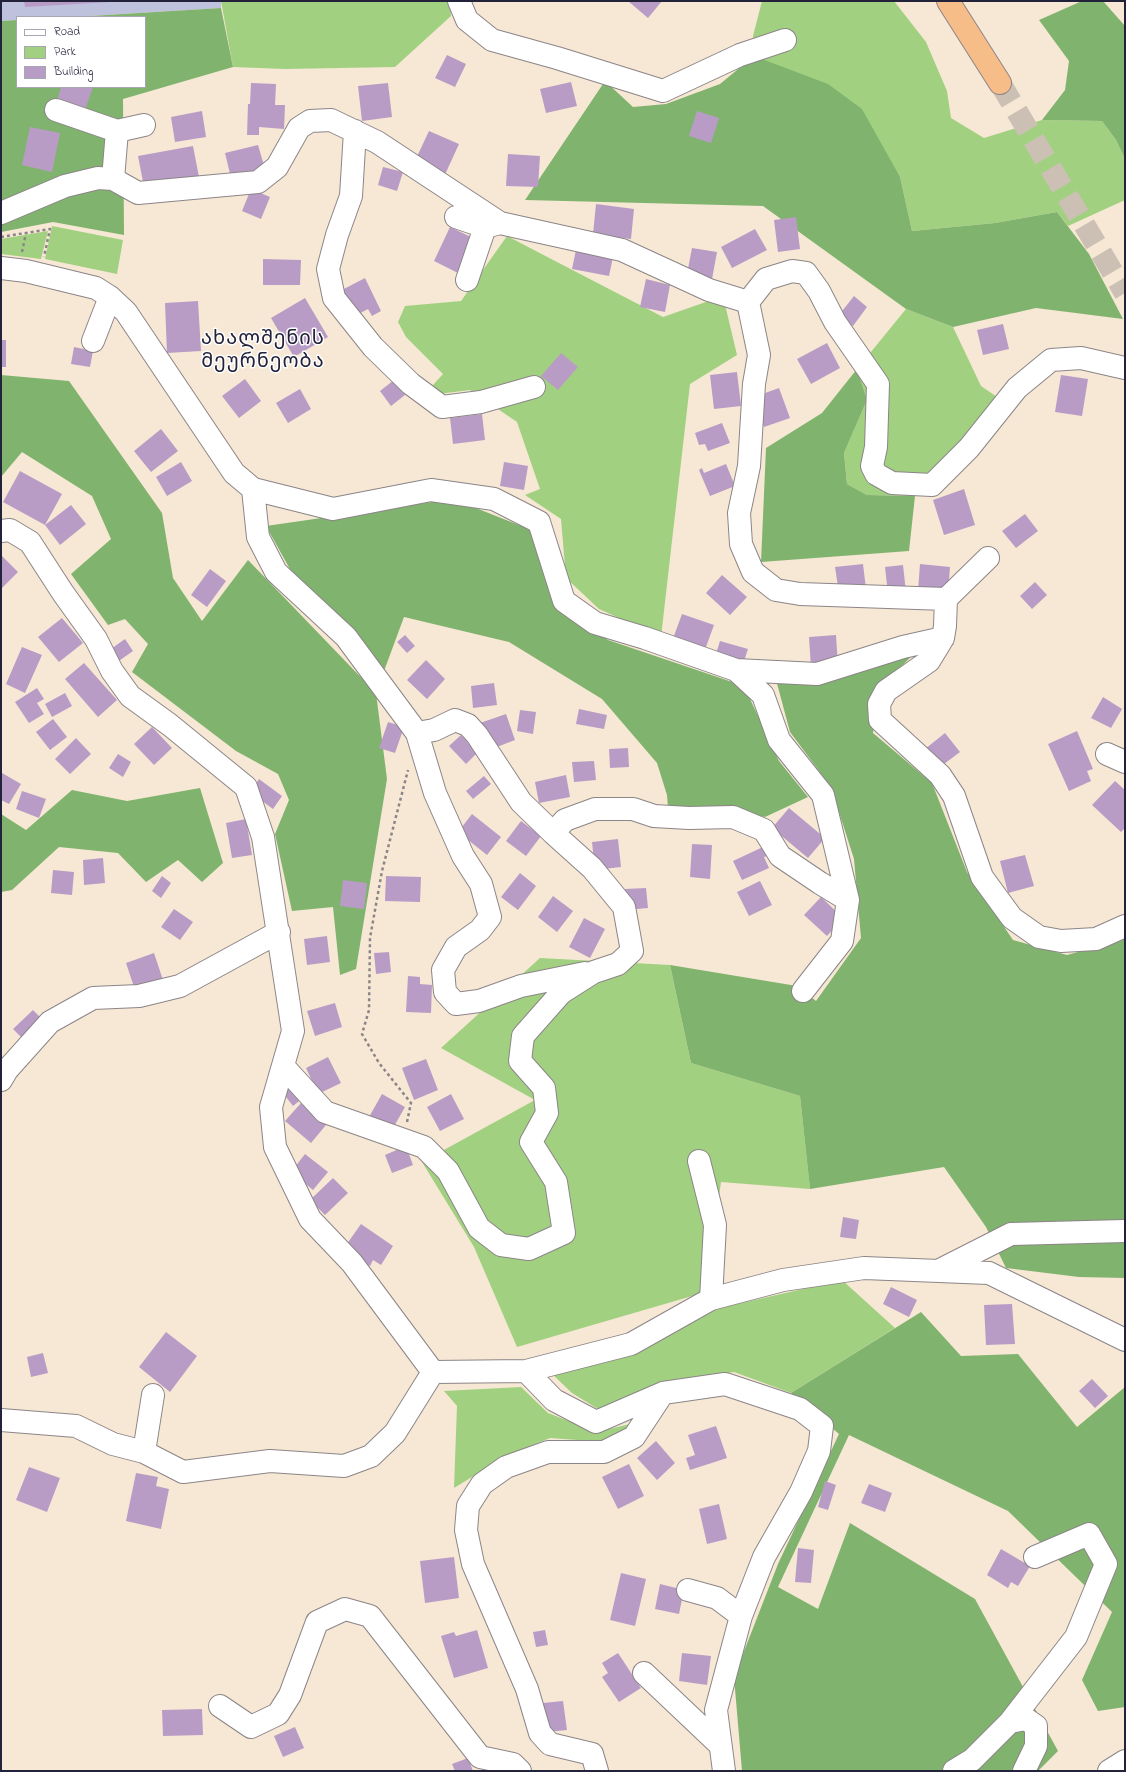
<!DOCTYPE html>
<html>
<head>
<meta charset="utf-8">
<style>
	body { margin:0 }
	#map { position:relative; width:1126px; height:1772px; overflow:hidden; background:#f6e8d4; font-family:"Indie Flower",sans-serif }
	canvas { display:block }
	.frame { position:absolute; inset:0; border:2px solid #22223b; pointer-events:none }
	.legend { position:absolute; left:16px; top:16px; width:130px; height:72px; box-sizing:border-box; background:#fff; border:1px solid #a7a7b1; margin:0; padding:5px 7px; list-style:none; font-size:12px; color:#22223b }
	.legend li { display:flex; align-items:center; gap:8px; height:20px }
	.legend b { width:20px; border:1px solid #a7a7b1 }
</style>
</head>
<body>
<div id="map">
<canvas width="1126" height="1772"></canvas>
<div class="frame"></div>
<ul class="legend">
<li><b style="height:5px;background:#fff"></b>Road</li>
<li><b style="height:11px;background:#a1d180"></b>Park</li>
<li><b style="height:11px;background:#b99cc6"></b>Building</li>
</ul>
</div>
<script>
const g = document.querySelector('canvas').getContext('2d');
g.lineJoin = 'round';
function fill(path, color) { g.fillStyle = color; g.fill(path, 'evenodd'); }
const toPath = rows => new Path2D(rows.map(r => 'M' + r).join(''));
function strokePath(path, color, width, dash) { g.strokeStyle = color; g.lineWidth = width; g.lineCap = dash ? 'butt' : 'round'; g.setLineDash(dash || []); g.stroke(path); }
function drawText(font, color, halo, rows, align = 'center') {
  g.font = font + ' "Indie Flower","Noto Sans Georgian",sans-serif'; g.lineWidth = 3; g.setLineDash([]); g.textBaseline = 'middle'; g.strokeStyle = halo; g.fillStyle = color; for (const [text, x, y, turn = 0] of rows) {
    g.save(); g.translate(x, y); g.rotate((+turn || 0) * Math.PI / 180); g.textAlign = isNaN(turn) ? turn : align; if (halo) g.strokeText(text, 0, 0); g.fillText(text, 0, 0); g.restore();
  }
}
const industrial = toPath([
	[1,1,221,1,221,8,74,17,17,17,17,20,1,21]
]);
const green = toPath([
	[221,1,450,1,451,16,395,67,285,69,233,67],
	[762,1,894,1,926,42,947,91,951,118,984,138,1042,120,1102,121,1116,140,1125,159,1125,200,1068,226,1057,212,995,223,912,231,900,177,754,56,753,36],
	[52,226,123,240,117,274,45,259],
	[48,231,41,259,1,254,1,239],
	[507,236,663,317,723,296,737,355,690,384,661,637,599,609,566,578,561,519,525,495,540,489,517,422,470,390,423,396,443,374,406,337,398,322,405,306,461,301],
	[906,309,953,327,981,386,1003,401,966,460,915,496,867,495,847,484,844,453,867,400,857,369],
	[540,958,670,965,691,1063,800,1096,810,1189,721,1182,706,1292,517,1347,474,1247,422,1162,535,1100,441,1048],
	[842,1280,895,1328,791,1393,734,1372,663,1383,598,1409,572,1393,550,1372,636,1350,720,1308],
	[521,1387,548,1413,597,1432,634,1423,605,1442,550,1438,508,1455,454,1488,457,1406,444,1391]
]);
const forest = toPath([
	[1082,1,1103,1,1125,26,1125,159,1116,140,1102,121,1042,120,1065,90,1069,61,1039,20],
	[221,8,233,67,123,99,124,235,53,222,1,232,1,21,17,20,17,87,145,87,145,17,74,17],
	[754,56,828,84,862,109,900,177,912,231,995,223,1057,212,1089,254,1123,319,1036,308,953,327,906,309,763,206,525,200,605,81,633,107,666,104,720,84],
	[857,369,867,400,844,453,847,484,867,495,915,496,909,551,761,562,766,448,822,413],
	[1,375,69,381,162,513,173,578,202,621,248,560,376,693,387,779,356,969,340,975,333,907,292,911,275,834,289,800,278,774,236,751,132,672,148,644,125,619,108,625,71,574,111,539,92,496,22,452,1,477],
	[453,499,534,531,554,595,608,640,744,686,779,761,808,797,765,817,727,808,668,808,667,795,657,763,602,699,509,642,404,617,384,671,291,571,266,526],
	[918,650,879,688,873,733,932,783,967,872,1013,940,1067,955,1125,939,1125,1278,1079,1277,1006,1268,986,1227,944,1167,810,1189,800,1096,691,1063,670,965,797,986,816,1001,861,938,854,859,831,787,790,732,775,676,833,681],
	[200,788,223,863,202,882,178,860,146,882,118,853,59,847,12,890,1,892,1,814,26,830,72,790,127,801],
	[921,1312,961,1356,1018,1354,1077,1427,1125,1387,1125,1707,1098,1711,1082,1680,1112,1612,1008,1511,849,1435,778,1587,818,1609,850,1523,975,1599,1058,1751,1038,1771,742,1771,734,1677,778,1564,839,1434,791,1393]
]);
const building = toPath([
	[24,1,111,1,111,2,25,7],
	[628,1,662,1,648,18],
	[447,55,466,64,455,87,435,78],
	[571,82,577,106,546,113,540,89],
	[251,83,276,84,275,105,285,105,284,129,259,127,259,135,247,135,248,104,250,104],
	[388,83,392,117,362,121,358,86],
	[61,87,93,87,84,113,56,104],
	[202,111,206,137,175,142,171,117],
	[697,111,719,118,711,143,689,136],
	[30,127,60,133,52,172,22,165],
	[429,131,459,144,443,179,413,165],
	[258,145,265,169,231,178,225,153],
	[193,146,199,177,144,187,138,156],
	[508,154,540,156,538,187,506,186],
	[383,167,403,172,397,191,378,185],
	[251,189,270,197,261,219,242,211],
	[596,204,634,209,631,239,593,234],
	[796,217,800,249,778,252,774,220],
	[450,227,475,239,458,273,434,261],
	[755,229,767,250,732,268,721,247],
	[692,248,717,252,712,279,687,274],
	[576,250,613,257,609,276,572,269],
	[263,259,301,260,300,285,263,285],
	[365,278,381,311,372,316,368,309,353,317,340,291],
	[646,279,670,285,665,312,640,307],
	[854,296,867,307,853,326,839,315],
	[305,298,328,337,294,357,271,318],
	[198,301,201,351,167,353,165,303],
	[1003,324,1009,349,983,355,977,330],
	[1,340,6,340,6,367,1,367],
	[827,343,840,368,811,384,797,359],
	[74,347,93,351,90,367,71,364],
	[561,353,578,367,558,390,541,376],
	[737,372,741,406,714,409,710,375],
	[1061,375,1088,379,1082,416,1055,412],
	[245,379,261,401,239,418,222,396],
	[394,380,405,395,391,406,380,391],
	[779,388,790,418,764,427,754,397],
	[300,389,311,409,288,423,276,403],
	[482,414,485,440,453,444,450,418],
	[722,423,730,443,708,451,705,444,699,445,695,433],
	[161,429,178,451,151,472,134,451],
	[181,462,192,481,167,496,156,477],
	[504,462,528,466,524,490,500,486],
	[726,464,735,486,710,496,699,470,702,468,704,473],
	[20,471,62,494,45,525,3,502],
	[964,489,975,525,944,535,933,500],
	[71,505,86,524,60,545,45,525],
	[1025,514,1038,531,1016,548,1002,531],
	[1,555,18,572,1,589],
	[863,564,866,589,839,593,835,567],
	[920,564,950,567,948,593,918,591],
	[903,565,906,592,888,594,885,567],
	[210,569,226,581,207,607,191,595],
	[722,575,747,597,730,615,706,593],
	[1035,582,1047,595,1032,609,1020,596],
	[682,614,714,625,703,655,671,644],
	[62,618,83,643,59,662,38,637],
	[405,635,415,646,407,653,397,642],
	[836,635,838,666,811,668,809,637],
	[125,639,133,651,116,663,108,651],
	[720,641,748,649,744,661,715,657],
	[22,647,42,655,25,693,6,684],
	[426,660,445,679,427,699,407,680],
	[84,663,117,700,98,717,65,679],
	[494,683,497,705,473,708,471,686],
	[37,688,44,699,37,703,44,714,29,723,15,702],
	[65,693,72,706,52,717,45,704],
	[1103,697,1122,709,1111,728,1091,718],
	[579,709,607,715,604,729,576,724],
	[520,710,536,712,533,734,517,731],
	[506,714,515,740,489,750,480,723],
	[53,719,67,737,50,750,36,732],
	[388,722,404,727,395,753,379,748],
	[152,727,172,748,154,765,134,744],
	[1077,731,1093,769,1087,771,1091,781,1069,791,1048,744],
	[945,733,960,752,940,767,925,749],
	[461,735,477,753,466,764,449,746],
	[76,738,91,754,70,774,55,759],
	[628,748,629,767,610,768,609,749],
	[118,754,131,762,123,777,109,768],
	[594,761,596,780,574,782,572,762],
	[2,773,21,784,9,804,1,800,1,775],
	[566,775,570,797,539,803,535,782],
	[484,776,491,784,473,799,466,791],
	[259,779,282,796,273,809,250,792],
	[1115,781,1125,790,1125,828,1121,832,1092,805],
	[22,791,46,799,39,818,16,809],
	[789,808,825,838,808,858,772,828],
	[472,814,501,837,487,855,458,832],
	[246,819,252,855,232,858,226,823],
	[521,821,541,836,526,856,506,841],
	[618,839,621,867,595,870,592,842],
	[692,844,712,845,710,879,690,877],
	[765,846,770,855,764,857,769,868,742,880,733,861],
	[1025,855,1034,886,1008,893,1000,861],
	[103,858,105,883,84,885,83,860],
	[53,870,74,872,72,895,51,893],
	[520,873,536,886,518,910,501,897],
	[162,876,171,883,161,898,152,891],
	[386,876,421,877,420,902,385,901],
	[343,880,367,883,364,909,340,906],
	[760,881,772,905,749,916,737,892],
	[646,888,648,908,626,910,625,889],
	[553,896,573,911,557,932,538,917],
	[821,897,843,918,827,936,804,915],
	[174,909,193,922,180,940,161,927],
	[584,918,605,929,590,958,569,947],
	[327,936,330,962,307,965,304,939],
	[389,952,391,972,376,974,374,953],
	[154,953,164,983,136,993,126,963],
	[408,976,420,977,420,984,432,985,431,1013,406,1012],
	[335,1003,342,1027,315,1036,307,1011],
	[33,1010,47,1024,27,1043,13,1029],
	[328,1057,341,1083,318,1094,306,1068],
	[426,1059,438,1090,414,1100,402,1068],
	[289,1080,303,1098,293,1106,279,1088],
	[382,1094,405,1107,392,1130,369,1117],
	[451,1094,464,1119,440,1131,427,1107],
	[301,1103,326,1125,311,1143,285,1121],
	[406,1146,413,1165,392,1173,385,1155],
	[305,1154,328,1172,313,1190,291,1172],
	[333,1178,348,1193,325,1215,310,1200],
	[843,1217,859,1220,856,1239,840,1237],
	[361,1224,393,1246,381,1265,373,1260,370,1266,344,1248],
	[891,1287,917,1300,909,1317,883,1304],
	[1012,1304,1015,1344,986,1345,984,1305],
	[166,1332,197,1356,170,1392,139,1367],
	[43,1353,48,1373,31,1377,27,1357],
	[1092,1379,1108,1396,1095,1408,1079,1391],
	[716,1426,727,1458,690,1470,686,1458,695,1455,688,1435],
	[656,1441,675,1463,657,1480,637,1458],
	[629,1464,644,1496,618,1509,602,1477],
	[29,1467,60,1478,47,1512,16,1500],
	[136,1473,158,1477,156,1486,169,1489,161,1529,126,1521],
	[825,1481,836,1485,828,1510,818,1507],
	[869,1484,892,1493,885,1512,861,1503],
	[719,1504,727,1539,707,1544,699,1509],
	[798,1548,814,1550,811,1583,795,1582],
	[1001,1549,1030,1566,1018,1586,1011,1582,1008,1588,987,1575],
	[454,1557,459,1598,425,1603,420,1561],
	[621,1573,646,1579,635,1626,610,1620],
	[660,1584,684,1590,679,1614,655,1609],
	[477,1630,488,1668,454,1678,441,1636,454,1632,456,1636],
	[545,1630,548,1645,536,1647,533,1632],
	[618,1653,641,1688,619,1702,602,1677,608,1673,602,1663],
	[682,1653,711,1656,707,1685,679,1681],
	[563,1701,567,1730,547,1732,543,1703],
	[202,1709,203,1735,163,1736,162,1710],
	[295,1727,304,1748,283,1757,274,1736],
	[468,1758,473,1771,455,1771,452,1764]
]);
const highwayTunnel = toPath([
	[1000,83,1125,293]
]);
const path = toPath([
	[1,237,50,229,44,257],
	[22,252,26,233],
	[407,1122,411,1103,379,1063,362,1034,369,1010,370,938,382,871,408,770]
]);
const minor = toPath([
	[459,1,467,20,492,40,557,58,663,91,740,55,785,40],
	[56,110,117,131,144,125],
	[355,131,351,196,337,235,328,269,334,298,373,347,411,384,442,407,481,402,534,387],
	[113,179,117,131],
	[1,213,65,186,98,178,113,179,138,193,258,182,277,167,299,128,310,121,331,120,377,142,500,223,622,250,709,290,748,302],
	[456,217,485,227],
	[1,268,26,271,96,288,110,297,126,312,234,473,253,489,333,509,431,490,494,499,539,522,564,601,595,623,645,638,736,670,817,674,903,647,943,638,945,626,946,599,800,594,776,590,753,572,741,544,739,513,749,466,754,384,759,355,748,302,766,279,792,271,806,273,819,291,835,322,878,384,876,447,872,466,876,474,892,483,932,485,969,448,1017,388,1051,360,1081,358,1125,368],
	[467,280,485,227,500,223],
	[93,341,110,297],
	[253,489,258,537,276,572,346,637,417,733,435,793,463,856,481,884,490,917,480,930,456,947,443,970,445,992,456,1004,479,1001,521,986,585,973],
	[1,531,10,530,30,542,63,593,96,639,112,671,130,696,170,725,246,787,263,837,293,1031,271,1107,275,1147,310,1219,352,1263,433,1372,526,1371,631,1344,711,1299,783,1280,864,1268,989,1273,1125,1340],
	[946,599,988,558],
	[943,638,929,661,886,691,879,704,880,720,940,775,954,796,982,877,1012,918,1039,937,1061,941,1096,939,1125,926],
	[736,670,763,695,779,740,823,795,848,900,842,941,803,991],
	[1107,754,1125,762],
	[553,833,565,820,595,809,633,809,654,816,689,818,733,817,764,830,780,856,820,883,848,900],
	[283,1066,325,1112,424,1147,448,1171,479,1228,501,1245,529,1249,564,1233,556,1182,531,1142,547,1113,544,1088,520,1061,523,1036,561,993,594,972,618,964,632,951,624,907,592,868,553,833,521,802,477,735,468,725,455,720,434,730,417,733],
	[1,1080,7,1070,50,1022,93,998,139,996,180,986,279,932],
	[699,1161,715,1225,711,1299],
	[940,1270,1011,1234,1125,1231],
	[526,1371,554,1400,596,1422,663,1393,725,1384,800,1409,822,1426,819,1451,801,1492,764,1557,741,1616,716,1710,724,1771],
	[1,1420,76,1426,113,1444,144,1452,183,1472,270,1461,344,1466,371,1456,395,1433,433,1372],
	[144,1452,153,1395],
	[688,1590,717,1598,741,1616],
	[644,1673,720,1745],
	[220,1706,251,1727,278,1714,290,1695,317,1622,345,1609,370,1616,480,1757,513,1764,520,1771],
	[1010,1722,1076,1637,1106,1564,1089,1534,1035,1557],
	[597,1771,592,1754,550,1744,540,1733,527,1689,473,1564,466,1530,468,1506,482,1484,506,1467,548,1452,604,1452,634,1437,663,1393],
	[954,1771,972,1760,1010,1722,1026,1719,1036,1726,1036,1746,1024,1771],
	[1109,1771,1125,1761]
]);
const highway = toPath([
	[948,1,1000,83]
]);
const quarterNames = [
	["ახალშენის",263,341],
	["მეურნეობა",263,364]
];
fill(industrial, '#bfc2dd');
fill(green, '#a1d180');
fill(forest, '#80b36e');
fill(building, '#b99cc6');
strokePath(highwayTunnel, '#ccc0b5', 22, [22, 11]);
strokePath(minor, '#8c8588', 24);
strokePath(highway, '#8c8588', 24);
strokePath(path, '#8c8588', 2.5, [3, 3]);
strokePath(minor, '#fff', 22);
strokePath(highway, '#f7bd88', 22);
g.letterSpacing = '1px';
drawText('20px', '#22223b', '#fff', quarterNames);
g.letterSpacing = '0px';
</script>
</body>
</html>
